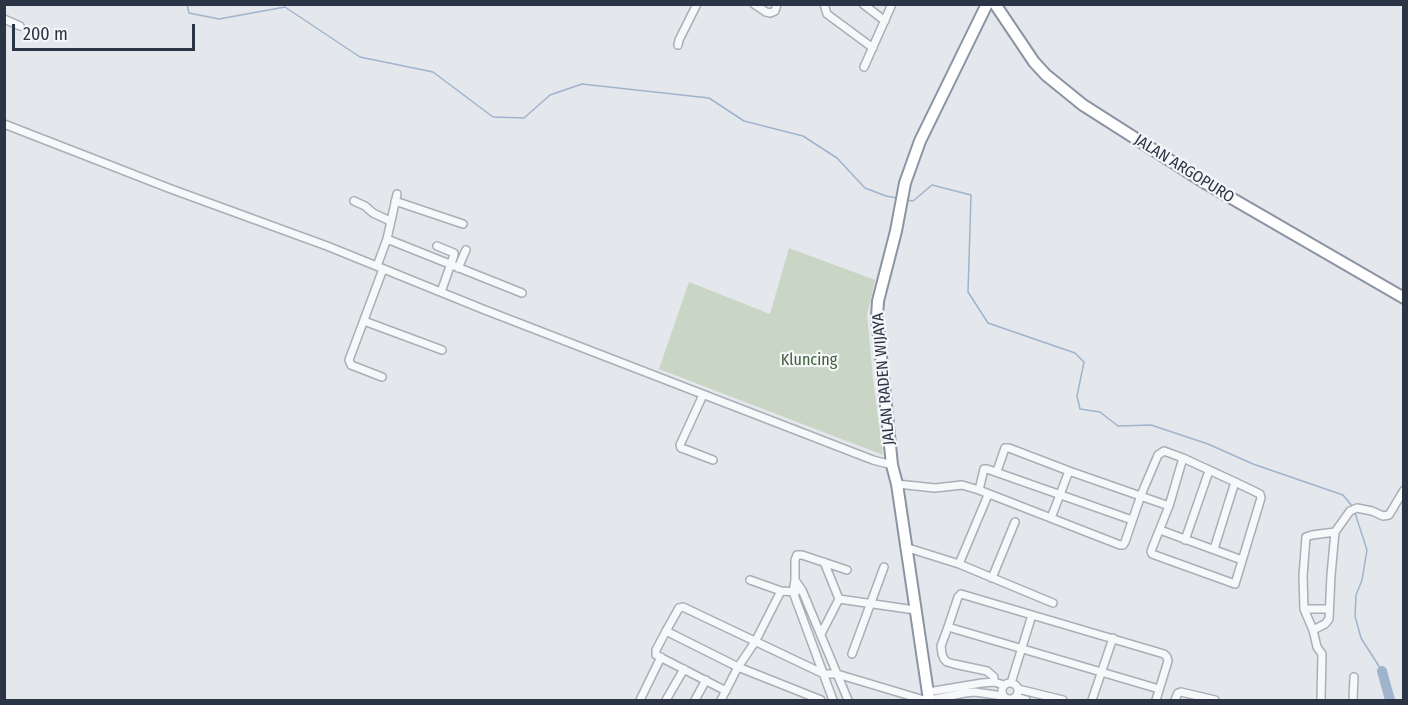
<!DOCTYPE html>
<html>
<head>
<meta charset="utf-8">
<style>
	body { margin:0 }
	#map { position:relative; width:1408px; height:705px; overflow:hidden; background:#e4e7ec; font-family:"Fira Sans Condensed",sans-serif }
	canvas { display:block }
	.frame { position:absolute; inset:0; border:6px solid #2b3445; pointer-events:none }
	.scale { position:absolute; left:12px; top:24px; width:183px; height:27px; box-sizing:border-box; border:3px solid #2b3445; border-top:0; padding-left:8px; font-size:18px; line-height:21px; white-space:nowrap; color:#2b3445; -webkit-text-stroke:4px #f4f6f9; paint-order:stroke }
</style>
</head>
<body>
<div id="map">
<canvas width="1408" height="705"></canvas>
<div class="frame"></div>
<div class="scale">200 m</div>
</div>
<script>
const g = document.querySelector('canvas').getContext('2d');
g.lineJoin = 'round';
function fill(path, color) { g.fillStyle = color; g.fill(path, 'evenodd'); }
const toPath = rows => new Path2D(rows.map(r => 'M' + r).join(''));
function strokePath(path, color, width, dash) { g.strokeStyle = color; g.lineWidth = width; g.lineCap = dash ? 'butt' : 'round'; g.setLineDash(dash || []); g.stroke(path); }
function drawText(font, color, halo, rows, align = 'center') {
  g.font = font + ' "Fira Sans Condensed",sans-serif'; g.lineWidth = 4.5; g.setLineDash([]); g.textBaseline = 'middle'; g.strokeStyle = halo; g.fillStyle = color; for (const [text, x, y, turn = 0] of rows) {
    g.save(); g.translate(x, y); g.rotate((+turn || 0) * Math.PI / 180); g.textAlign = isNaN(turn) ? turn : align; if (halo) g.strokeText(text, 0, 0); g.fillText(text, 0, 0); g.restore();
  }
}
const green = toPath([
	[789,248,875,280,867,315,873,379,883,455,659,369,689,282,770,314]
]);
const stream = toPath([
	[187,4,189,13,219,19,285,7,360,57,433,72,493,117,524,118,550,95,582,84,709,98,744,121,803,136,837,158,865,188,886,196,897,198],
	[907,200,913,201,932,185,971,195,968,292,988,323,1075,353,1084,362,1077,396,1080,409,1100,412,1118,426,1151,425,1208,444,1253,464,1343,495,1352,506],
	[1355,513,1367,550,1362,580,1356,595,1355,616,1361,638,1382,671]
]);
const river = toPath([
	[1382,671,1390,700]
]);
const minor = toPath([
	[754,4,766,12,770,13,775,11,777,4],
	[824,4,827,14,873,48],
	[863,4,885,21],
	[4,19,20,26],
	[678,45,679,40,697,4],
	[864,67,892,4],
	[4,124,171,189,327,246,485,310,767,419,873,460,892,465],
	[354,201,365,206,373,213,390,221],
	[395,201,463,224],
	[387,239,522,293],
	[437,246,454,253,454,255,441,292],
	[377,266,387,239,397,194],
	[458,268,466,250],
	[364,321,442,350],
	[382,377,351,365,349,360,383,269],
	[703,395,680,445,681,448,687,450,713,460],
	[997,471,1005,448,1009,448,1069,471,1169,506],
	[897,484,935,488,962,485,979,490,1120,545,1123,545,1125,542,1141,495,1158,455,1164,451,1183,458,1235,482,1260,494,1261,498,1235,584,1152,554,1151,551,1169,506,1183,458],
	[979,490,984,469,987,469,1132,520],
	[1051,518,1069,471],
	[1160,530,1242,560],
	[1185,540,1209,471],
	[905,547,959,564,1053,603],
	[1214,549,1235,482],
	[959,564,988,495],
	[992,578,1015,522],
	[750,580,781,591,796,592],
	[795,580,802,590,848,700],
	[839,599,915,610],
	[1304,609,1329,609],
	[1032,615,961,594,958,597,948,627,1159,689],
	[948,627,941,646,942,654,944,659,947,662,954,664,987,671,994,677,994,682],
	[1313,630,1325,624,1329,619,1331,575,1335,532],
	[666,631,738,667,821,700],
	[821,634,839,599,824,562],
	[852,654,884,567],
	'1002 691a8 8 0 1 1 16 0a8 8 0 1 1-16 0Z',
	[1011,683,1032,615,1164,654,1167,657,1168,661,1156,700],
	[1018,689,1063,700],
	[726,691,656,655,656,650,666,631,679,608,683,607,824,674,837,674,924,700],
	[928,692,982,683,994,682,1004,685],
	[1015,697,1026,700],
	[640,700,661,657],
	[666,700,684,669],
	[695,700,706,680],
	[721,700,738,667,755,642,781,591],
	[833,700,793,592,795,580,795,560,797,555,802,555,847,570],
	[929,700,965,693,975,692,1003,696],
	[1092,700,1113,638],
	[1175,700,1178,693,1181,692,1215,700],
	[1321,700,1322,654,1317,647,1313,630,1304,609,1303,576,1306,537,1312,535,1335,532,1350,511,1357,508,1372,511,1383,516,1389,515,1404,490],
	[1353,700,1354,677]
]);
const trunk = toPath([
	[995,4,1034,62,1046,75,1083,105,1207,184,1404,298],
	[929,700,897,484,892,465,877,317,878,301,896,231,905,183,920,141,987,4]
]);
const streetNames = [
	["JALAN ARGOPURO",1184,169,32],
	["JALAN RADEN WIJAYA",884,379,-95]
];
const parkNames = [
	["Kluncing",809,361]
];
fill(green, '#c9d6c5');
strokePath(stream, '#9fb4cc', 1.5);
strokePath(river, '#9fb4cc', 10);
strokePath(minor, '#a9aeb7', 10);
strokePath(trunk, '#8b94a3', 14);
strokePath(minor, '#f7f8fa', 7);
strokePath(trunk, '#fff', 10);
drawText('16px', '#2b3445', '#f4f6f9', streetNames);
drawText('16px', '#3f6138', '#f4f6f9', parkNames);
</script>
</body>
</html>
